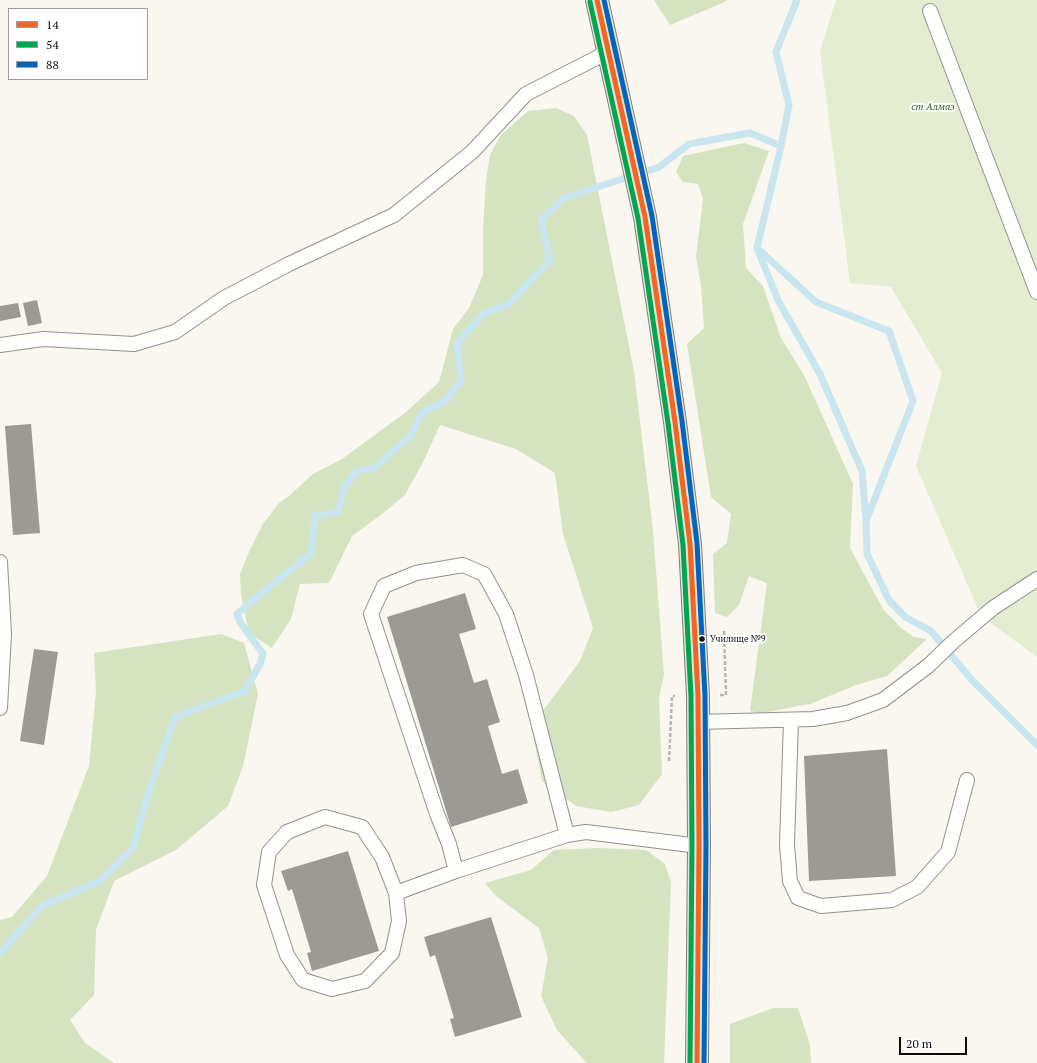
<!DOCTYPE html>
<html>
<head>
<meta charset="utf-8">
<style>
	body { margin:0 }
	#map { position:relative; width:1037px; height:1063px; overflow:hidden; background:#f9f7ef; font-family:"PT Serif",serif }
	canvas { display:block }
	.legend { position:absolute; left:8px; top:8px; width:140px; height:72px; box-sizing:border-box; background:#fff; border:1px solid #9d9d9d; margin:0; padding:5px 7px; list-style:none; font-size:12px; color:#0b0b0b }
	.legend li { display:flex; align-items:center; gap:8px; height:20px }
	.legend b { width:20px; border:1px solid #9d9d9d }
	.scale { position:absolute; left:899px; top:1037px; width:68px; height:18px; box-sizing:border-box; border:2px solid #0b0b0b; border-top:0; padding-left:5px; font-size:12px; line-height:14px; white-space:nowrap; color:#0b0b0b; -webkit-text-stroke:3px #fff; paint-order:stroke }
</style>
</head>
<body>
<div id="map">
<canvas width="1037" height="1063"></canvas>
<ul class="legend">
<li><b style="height:5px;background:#f26522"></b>14</li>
<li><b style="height:5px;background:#00a651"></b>54</li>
<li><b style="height:5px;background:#0065bd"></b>88</li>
</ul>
<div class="scale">20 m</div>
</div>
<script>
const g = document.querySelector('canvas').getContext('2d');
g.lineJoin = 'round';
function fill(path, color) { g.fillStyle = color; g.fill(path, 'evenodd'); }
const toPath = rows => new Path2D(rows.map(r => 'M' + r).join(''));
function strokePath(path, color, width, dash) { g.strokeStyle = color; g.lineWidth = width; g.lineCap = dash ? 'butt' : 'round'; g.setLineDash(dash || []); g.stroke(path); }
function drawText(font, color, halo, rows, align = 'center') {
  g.font = font + ' "PT Serif",serif'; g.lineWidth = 4; g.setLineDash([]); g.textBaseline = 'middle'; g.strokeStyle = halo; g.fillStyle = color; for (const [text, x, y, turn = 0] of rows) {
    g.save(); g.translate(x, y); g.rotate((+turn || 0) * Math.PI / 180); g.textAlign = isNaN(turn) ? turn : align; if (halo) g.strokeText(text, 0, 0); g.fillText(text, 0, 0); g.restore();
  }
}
const green = toPath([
	[836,0,1037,0,1037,657,981,616,916,466,942,373,891,287,850,283,820,51]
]);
const forest = toPath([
	[654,0,727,0,727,1,670,25],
	[556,108,574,116,587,135,634,371,653,531,664,675,659,698,662,774,639,805,611,812,576,806,542,781,531,724,548,704,580,661,593,628,563,534,555,473,516,449,440,425,423,462,405,495,382,514,352,536,329,583,300,584,291,619,272,648,249,633,241,595,240,574,249,552,263,524,279,503,290,495,313,474,342,459,406,412,439,382,453,329,469,308,483,275,483,228,486,180,490,155,500,136,528,111],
	[744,143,769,151,743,224,746,268,763,286,781,338,804,375,853,484,850,548,883,609,901,628,914,637,927,639,887,676,856,685,810,704,761,713,750,711,767,583,749,576,739,605,727,617,715,613,713,554,727,543,731,514,711,497,687,344,704,328,701,285,696,257,703,199,698,184,683,182,676,172,683,156],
	[221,634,244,643,258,694,243,766,228,806,176,850,114,881,96,930,94,995,70,1020,85,1043,114,1063,0,1063,0,920,12,917,47,876,89,766,96,691,94,653],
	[598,848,646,850,665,864,671,882,664,1063,587,1063,557,1030,541,996,548,958,539,928,496,896,485,883,531,870,554,850],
	[773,1008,798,1008,810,1045,811,1063,730,1063,730,1024]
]);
const stream = toPath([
	[797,0,776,52,789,105,781,146,757,248,816,302,889,331,913,401,866,521,867,554,889,600,905,617,931,631,971,679,1037,745],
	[758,251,779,302,820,374,862,471,866,519],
	[0,953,42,906,100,881,133,848,148,794,175,717,245,691,260,664,263,654,240,622,237,614,275,582,311,554,315,516,338,512,344,488,356,471,374,468,411,435,422,413,445,401,461,381,457,343,484,313,509,304,550,260,541,220,564,198,659,167,689,144,750,133,781,146]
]);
const building = toPath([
	[37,300,42,323,28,326,23,303],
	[18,303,21,317,0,321,0,306],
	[31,424,40,533,13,535,5,426],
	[465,593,476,629,459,634,474,683,487,679,500,722,488,726,502,774,518,769,528,803,451,827,387,617],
	[34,649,58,652,44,745,20,741],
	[887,749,896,876,809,881,804,756],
	[348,851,379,951,312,971,307,953,311,952,292,889,288,891,281,871],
	[491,917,522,1017,455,1037,450,1019,454,1018,435,955,430,957,424,937]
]);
const path = toPath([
	[720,695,726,695,724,631],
	[669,761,672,696,675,696]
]);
const lane = toPath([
	[930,11,1037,292],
	[0,345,43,339,134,344,175,332,224,298,289,264,394,215,472,152,526,94,608,52],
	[0,562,4,634,0,708],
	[791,720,787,845,790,881,798,898,821,906,892,900,917,887,948,852,967,780],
	[697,722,813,719,847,713,883,700,928,666,954,641,993,608,1037,579],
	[456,871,449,844,437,814,371,614,384,586,416,573,463,565,484,574,506,614,526,675,567,835],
	[396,893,382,857,362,827,325,817,287,832,269,852,264,885,287,955,303,980,332,989,365,981,392,953,399,921,396,893,456,871,567,835,586,832,699,846]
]);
const primary = toPath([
	[597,0,645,217,675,422,690,544,698,696,699,846,697,1063]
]);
const bus1 = toPath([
	[597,0,645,217,675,422,690,544,698,696,699,846,697,1063]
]);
const bus2 = toPath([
	[590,2,638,218,668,423,683,545,691,696,692,846,690,1063]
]);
const bus3 = toPath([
	[604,0,652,216,682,421,697,543,705,696,706,846,704,1063]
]);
const markers = [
	[702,639,3.5,"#0b0b0b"]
];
const busNames = [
	["Училище №9",710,639]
];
const parkNames = [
	["ст Алмаз",933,107]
];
fill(green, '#e4edd1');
fill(forest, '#d5e3c0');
strokePath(stream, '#c9e5f0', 7);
fill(building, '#9c9a95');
strokePath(lane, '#92918e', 16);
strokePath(primary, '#7f7f7b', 24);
strokePath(path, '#b7b6b5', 2.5, [4, 2]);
strokePath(lane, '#fefefd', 14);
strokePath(primary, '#e9e4d9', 22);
strokePath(bus1, '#f26522', 5);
strokePath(bus2, '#00a651', 5);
strokePath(bus3, '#0065bd', 5);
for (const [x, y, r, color] of markers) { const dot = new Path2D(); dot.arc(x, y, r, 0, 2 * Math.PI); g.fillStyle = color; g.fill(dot); strokePath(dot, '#fff', 1.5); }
drawText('9px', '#0b0b0b', '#fff', busNames, 'left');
drawText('italic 10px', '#325c22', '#fff', parkNames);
</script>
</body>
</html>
